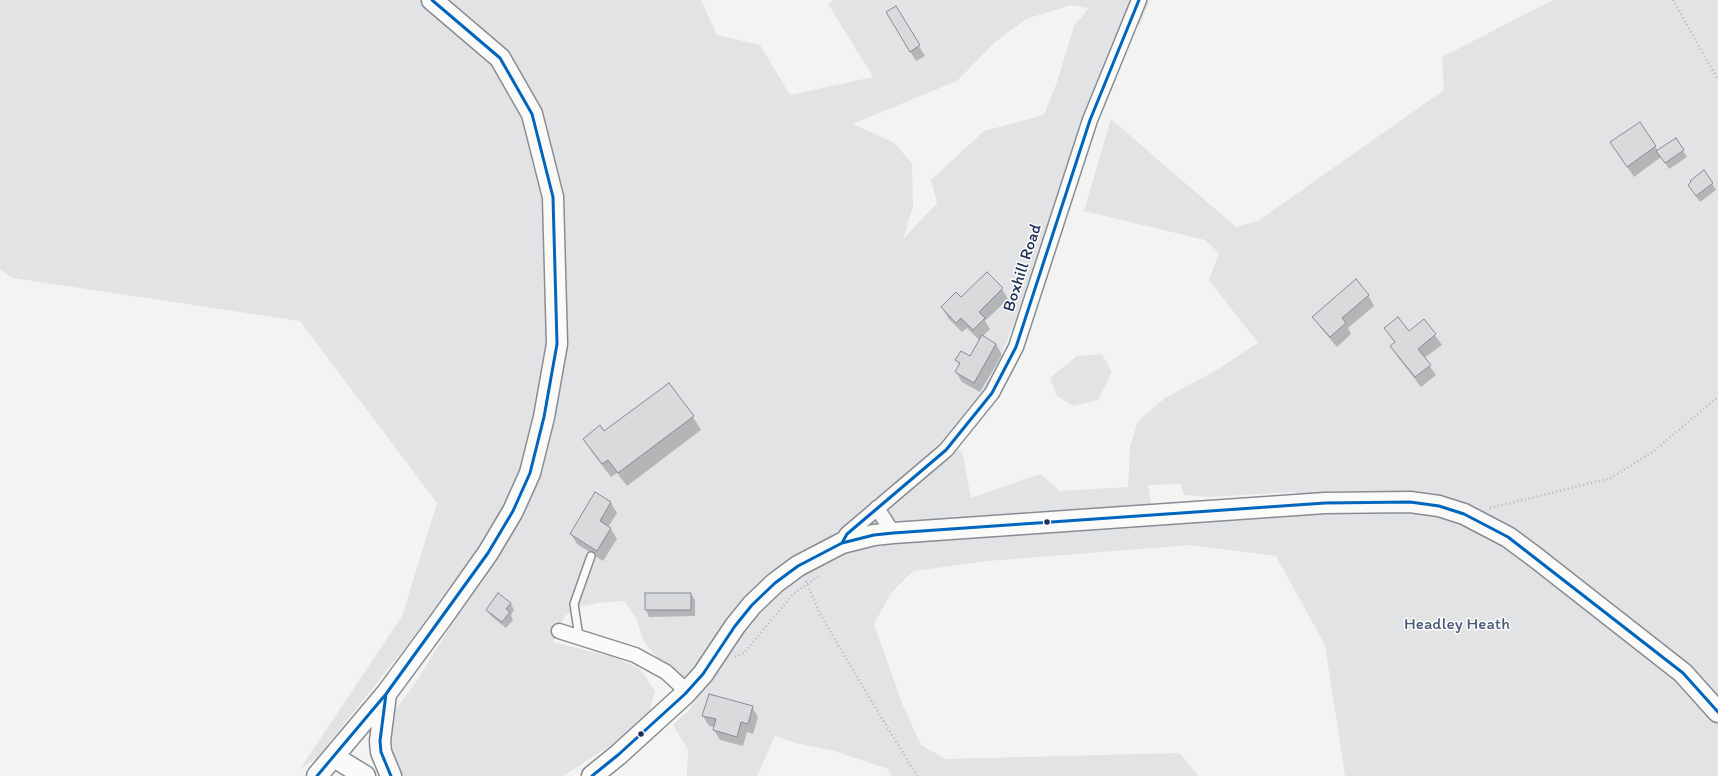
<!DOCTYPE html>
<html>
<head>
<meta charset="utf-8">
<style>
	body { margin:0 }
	canvas { display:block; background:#f3f3f2 }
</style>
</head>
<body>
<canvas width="1718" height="776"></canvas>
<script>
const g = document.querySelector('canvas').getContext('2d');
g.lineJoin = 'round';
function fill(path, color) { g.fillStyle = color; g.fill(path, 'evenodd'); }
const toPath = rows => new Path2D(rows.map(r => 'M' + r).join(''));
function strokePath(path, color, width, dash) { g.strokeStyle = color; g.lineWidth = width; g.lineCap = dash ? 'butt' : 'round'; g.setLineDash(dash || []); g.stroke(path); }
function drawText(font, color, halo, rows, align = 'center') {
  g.font = font + ' Itim,sans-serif'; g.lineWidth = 3; g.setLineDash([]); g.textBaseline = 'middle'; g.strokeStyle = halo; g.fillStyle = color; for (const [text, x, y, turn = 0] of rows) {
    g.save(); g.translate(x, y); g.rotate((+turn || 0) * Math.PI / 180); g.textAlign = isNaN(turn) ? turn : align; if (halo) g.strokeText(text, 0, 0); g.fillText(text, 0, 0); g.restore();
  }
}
const green = toPath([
	[0,0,701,0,717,35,760,45,790,95,873,77,828,4,834,0,1150,0,1140,25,1126,21,1027,293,985,393,959,428,943,443,962,451,971,498,1040,474,1060,491,1128,487,1130,447,1138,421,1165,398,1215,371,1258,343,1209,280,1219,253,1205,240,1084,211,1111,119,1236,227,1258,221,1444,90,1442,57,1553,0,1718,0,1718,776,1345,776,1325,645,1276,556,1190,545,988,561,913,571,891,593,874,624,903,706,921,745,946,759,1179,753,1199,776,892,776,888,769,835,751,795,743,775,736,757,776,687,776,688,750,673,725,690,709,702,689,674,678,644,642,636,618,624,601,599,603,578,607,565,616,553,642,617,658,640,669,655,691,649,715,613,744,563,776,402,776,392,759,388,737,392,714,416,682,527,503,542,467,553,419,482,551,317,758,300,769,402,616,437,503,300,321,13,278,0,269],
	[1071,5,1089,8,1074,26,1057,82,1044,115,984,131,931,180,937,203,903,239,913,206,912,163,893,142,852,124,957,81,995,42,1026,19],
	[1180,484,1184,495,1208,497,1295,492,1299,514,1154,522,1148,485],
	[1102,354,1112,372,1098,400,1073,406,1057,396,1050,378,1077,356]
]);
const shadow = toPath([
	[896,8,925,56,916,61,887,13],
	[1675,139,1687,157,1669,169,1661,157,1634,177,1617,152,1655,146,1658,151],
	[1712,183,1716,190,1700,202,1693,192],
	[1002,289,1008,299,985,321,990,329,983,336,996,344,1002,355,980,392,962,382,956,372,960,366,957,360,970,357,980,341,967,328,962,332,948,318,942,307,961,299],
	[1368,295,1374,306,1348,328,1351,334,1337,347,1320,327,1314,317],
	[1424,320,1442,345,1424,358,1436,375,1421,387,1397,356,1391,346,1395,343,1386,329,1409,332],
	[669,384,693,417,701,430,627,486,617,473,611,477,592,452,584,439,604,433],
	[596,494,611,503,617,513,608,527,611,529,617,539,603,561,577,544,571,534],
	[691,594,695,600,695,616,649,617,646,610],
	[511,604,514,610,511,615,513,620,506,628,491,616,487,610],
	[752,707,758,717,753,734,747,732,743,746,720,740,714,730,715,727,709,726,703,716]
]);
const building = toPath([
	[896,6,920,45,910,52,886,12,896,6],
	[1640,122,1656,146,1627,167,1610,142,1640,122],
	[1676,138,1684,150,1665,163,1656,151,1676,138],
	[1704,170,1713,183,1696,196,1688,185,1691,182,1690,181,1704,170],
	[987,272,1003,288,979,312,985,318,973,330,961,318,956,323,941,307,956,292,961,297,987,272],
	[1356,279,1369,295,1342,318,1346,323,1330,337,1312,317,1356,279],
	[1398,317,1409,331,1424,319,1436,334,1418,349,1431,365,1415,377,1390,346,1395,342,1384,328,1398,317],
	[982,335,996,344,974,383,955,372,960,363,955,360,961,351,970,356,982,335],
	[669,383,694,416,618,473,608,460,602,464,583,439,600,425,604,431,669,383],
	[595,492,611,502,600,521,611,528,597,551,570,534,595,492],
	[498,593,511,603,506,609,510,612,502,622,486,610,498,593],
	[645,593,691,593,691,610,645,610,645,593],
	[709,694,753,706,748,724,741,722,737,737,713,730,716,719,702,716,709,694]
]);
const path = toPath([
	[1673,0,1718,80],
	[1490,508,1611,478,1654,451,1718,397],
	[806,581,820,614,857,677,917,776],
	[735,657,744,653,793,594,820,575]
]);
const service = toPath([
	[579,637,574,604,591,556]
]);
const minor = toPath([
	[877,508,893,533],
	[842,543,847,534,946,450,992,393,1016,347,1090,120,1139,0],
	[559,631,635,655,666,672,679,684,685,694]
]);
const secondary = toPath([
	[386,694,380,741,381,752,391,776],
	[334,757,365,776],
	[317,776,386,694,442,618,488,553,513,511,530,473,544,417,557,344,553,197,532,114,500,58,432,0],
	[592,776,618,755,685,694,703,674,735,626,752,605,775,583,798,566,842,543,874,535,893,533,1325,503,1410,502,1439,506,1464,514,1508,537,1535,557,1683,673,1718,712]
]);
const bus1 = toPath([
	[842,543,847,534,946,450,992,393,1016,347,1090,120,1139,0],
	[386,694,380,741,381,752,391,776],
	[317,776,386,694,488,553,513,511,530,473,544,417,557,344,553,197,532,114,500,58,432,0],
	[592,776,618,755,685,694,703,674,735,626,752,605,775,583,798,566,842,543,874,535,893,533,1325,503,1410,502,1439,506,1464,514,1508,537,1683,673,1718,712]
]);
const markers = [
	[1047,522,3.5,"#1b2f5e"],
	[641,734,3.5,"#1b2f5e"]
];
const streetNames = [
	["Boxhill Road",1023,268,-72]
];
const parkNames = [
	["Headley Heath",1457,625]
];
fill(green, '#e2e3e5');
fill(shadow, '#0003');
fill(building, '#d9dadb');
strokePath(building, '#888c94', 1);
strokePath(service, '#888c94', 10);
strokePath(minor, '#888c94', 17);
strokePath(secondary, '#888c94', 23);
strokePath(path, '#b5b8bc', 2.5, [1, 3]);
strokePath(service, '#fafaf8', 7);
strokePath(minor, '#fafaf8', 14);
strokePath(secondary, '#fafaf8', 20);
strokePath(bus1, '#0065bd', 3);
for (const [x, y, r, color] of markers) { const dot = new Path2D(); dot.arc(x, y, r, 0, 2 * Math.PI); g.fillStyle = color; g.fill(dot); strokePath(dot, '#fdfcf7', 1.5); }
drawText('17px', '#1b2f5e', '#fdfcf7', streetNames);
drawText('17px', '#49597d', '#fdfcf7', parkNames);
</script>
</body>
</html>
